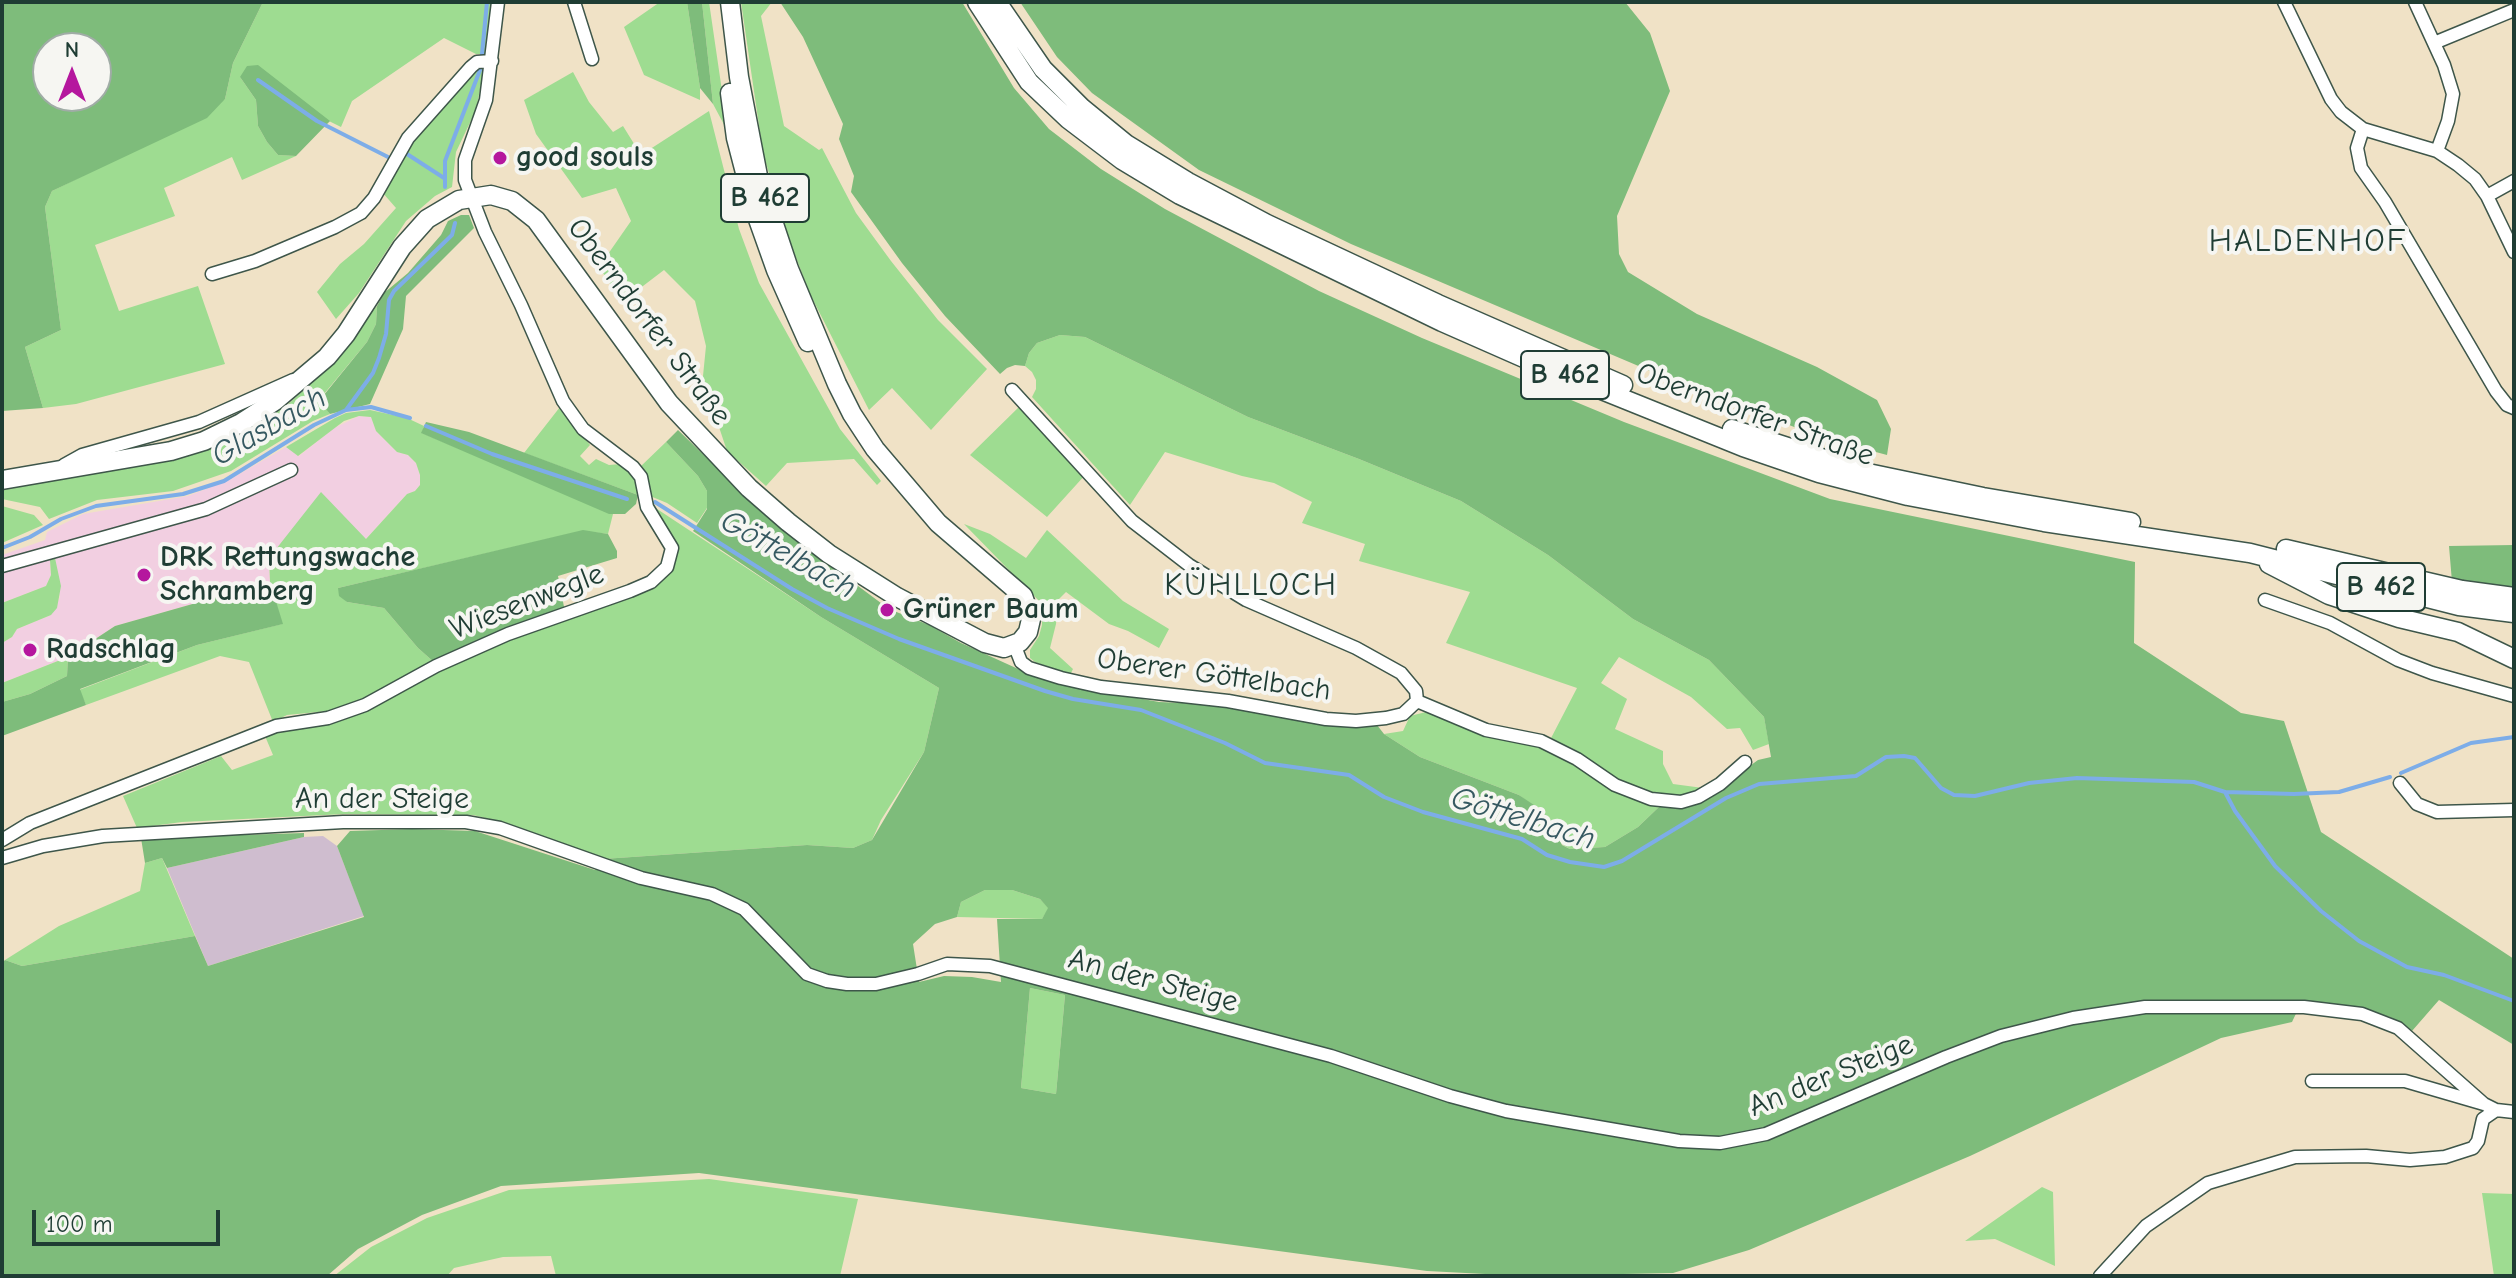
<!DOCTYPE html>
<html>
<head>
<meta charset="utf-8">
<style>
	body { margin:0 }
	#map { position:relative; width:2516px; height:1278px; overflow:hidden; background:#f0e2c6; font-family:"Comic Neue",sans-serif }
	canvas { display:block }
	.frame { position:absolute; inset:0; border:4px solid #1f3d34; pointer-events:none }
	.north { position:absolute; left:32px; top:32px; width:80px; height:80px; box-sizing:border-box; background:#f6f6f2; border:2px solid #a0aca6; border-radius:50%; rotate:0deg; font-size:22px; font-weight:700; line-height:32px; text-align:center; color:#1f3d34 }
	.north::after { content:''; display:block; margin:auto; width:28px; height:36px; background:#b5179e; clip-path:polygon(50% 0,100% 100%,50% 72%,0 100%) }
	.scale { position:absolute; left:32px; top:1210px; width:188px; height:36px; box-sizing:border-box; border:4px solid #1f3d34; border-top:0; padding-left:10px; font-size:24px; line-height:28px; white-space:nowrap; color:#1f3d34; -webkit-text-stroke:6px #f6f6f2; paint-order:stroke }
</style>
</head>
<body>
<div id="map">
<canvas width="2516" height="1278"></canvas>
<div class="frame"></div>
<div class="north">N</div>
<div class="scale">100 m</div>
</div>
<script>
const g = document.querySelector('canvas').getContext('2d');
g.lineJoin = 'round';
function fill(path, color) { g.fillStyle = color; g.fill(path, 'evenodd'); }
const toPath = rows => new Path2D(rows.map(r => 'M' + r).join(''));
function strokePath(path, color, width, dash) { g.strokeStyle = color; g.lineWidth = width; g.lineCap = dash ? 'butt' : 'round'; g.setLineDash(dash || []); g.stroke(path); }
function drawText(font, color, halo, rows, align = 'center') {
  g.font = font + ' "Comic Neue",sans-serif'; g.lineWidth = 8; g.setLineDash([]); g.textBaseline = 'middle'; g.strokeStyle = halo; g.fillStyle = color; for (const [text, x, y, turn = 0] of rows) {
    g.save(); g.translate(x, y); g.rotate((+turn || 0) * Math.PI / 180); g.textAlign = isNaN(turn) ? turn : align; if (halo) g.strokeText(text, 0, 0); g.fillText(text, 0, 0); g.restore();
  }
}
const built = toPath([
	[359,416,371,417,376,431,397,452,408,455,416,463,420,475,420,485,415,491,406,495,366,539,269,558,270,582,115,626,68,657,2,683,2,643,12,637,17,629,51,615,60,597,50,560,51,575,46,586,2,603,2,555,45,540,47,532,83,514,188,496,229,480,286,447,299,456,334,428]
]);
const industrial = toPath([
	[323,836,337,846,364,916,208,966,167,868,304,837]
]);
const green = toPath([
	[263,2,494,2,489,54,476,54,444,38,352,101,341,127,240,77,256,100,258,126,267,142,278,155,296,156,242,180,232,157,164,188,175,216,95,245,119,311,198,286,225,364,76,404,43,408,25,347,61,330,45,207,52,191,127,154,225,99,233,63],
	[660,2,687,2,700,88,700,100,644,75,624,27],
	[702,2,709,2,728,132,713,104],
	[741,2,772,2,761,16,784,126,819,150,822,148,856,213,891,261,938,320,987,369,931,430,892,388,869,410,810,294,787,234,763,153],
	[484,69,476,110,456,152,452,187,435,196,406,221,359,293,336,319,317,292,340,264,364,244,396,208,382,192,410,141,473,71],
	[573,72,589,102,613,132,623,126,641,155,709,111,739,229,759,283,840,429,881,481,877,485,854,459,787,463,766,486,727,451,712,406,702,386,706,346,695,301,664,270,622,302,599,267,631,221,616,188,582,198,536,134,524,100],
	[377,306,376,324,367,342,319,400,330,414,313,421,231,471,173,491,97,500,49,519,40,507,2,499,2,489,124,467,228,439,285,407,319,376],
	[1060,335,1085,337,1248,417,1359,459,1461,501,1548,555,1633,619,1709,660,1764,717,1769,744,1753,750,1740,728,1727,729,1691,697,1619,657,1601,683,1627,699,1615,729,1663,751,1663,764,1673,784,1703,788,1681,798,1630,789,1549,742,1577,688,1446,643,1470,592,1359,561,1365,544,1302,523,1312,502,1274,483,1242,476,1165,452,1130,505,1032,397,1036,389,1036,380,1032,372,1025,366,1029,353,1037,343],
	[1021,405,1086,474,1047,517,970,455],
	[560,407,590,445,580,456,589,465,596,459,609,465,621,464,633,474,638,495,524,453],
	[370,410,407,418,424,426,422,433,613,514,608,534,582,531,338,588,347,602,384,608,418,648,435,663,371,699,339,710,287,715,273,722,249,662,220,656,86,705,79,690,197,645,282,624,270,582,269,558,321,492,366,539,407,494,415,491,420,485,420,475,416,463,408,455,397,452,376,431,371,417,359,416,344,421,298,456,286,447,335,418,346,413],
	[666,442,698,476,707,491,707,508,697,523,667,503,650,496,640,467],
	[2,506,34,515,43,525,2,543],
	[654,507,821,617,939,688,924,752,881,820,872,840,853,848,807,845,603,859,502,822,473,815,345,814,182,822,137,828,123,796,221,756,232,770,273,755,265,736,276,730,313,723,436,668,656,583,675,547,674,538],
	[964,524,990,534,1026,558,1047,530,1123,601,1169,629,1159,648,1128,631,1109,624,1066,592,1058,600,1056,624,1050,648,1073,669,1070,675,1035,662,1030,658,1030,650,1039,636,1042,625,1042,604],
	[55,558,61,586,57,608,51,615,17,629,12,637,2,643,2,603,46,586,51,575,50,560],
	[68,657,67,676,30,694,2,702,2,683],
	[1426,712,1448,715,1546,748,1661,805,1638,827,1605,847,1570,849,1563,845,1552,821,1519,795,1420,757,1384,734,1403,731,1410,716],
	[162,858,195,936,22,966,5,960,59,926,140,891,145,863],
	[985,890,1012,890,1040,899,1049,908,1042,919,957,917,961,902],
	[1030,988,1065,995,1056,1094,1021,1088],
	[709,1179,858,1199,840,1276,556,1276,551,1256,503,1257,454,1268,447,1276,334,1276,371,1247,427,1218,509,1190],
	[2042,1187,2053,1192,2055,1266,1995,1239,1965,1241],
	[2482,1193,2514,1194,2514,1276,2494,1276]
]);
const forest = toPath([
	[2,2,263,2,233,63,225,99,207,118,52,191,45,207,61,330,25,347,43,408,2,411],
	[48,48,96,48,96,96,48,96],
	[687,2,702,2,713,104,700,88],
	[780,2,962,2,1014,88,1049,129,1101,169,1165,209,1319,291,1422,338,1624,422,1830,499,2135,562,2134,643,2241,713,2284,721,2321,832,2514,959,2514,1045,2439,1000,2412,1031,2390,1017,2349,1006,2302,1001,2292,1022,2221,1038,1970,1156,1749,1250,1673,1273,1524,1276,1427,1271,699,1173,501,1186,422,1215,358,1249,327,1276,2,1276,2,963,5,960,22,966,195,936,208,966,364,917,337,846,350,831,412,829,475,831,595,870,603,859,807,845,853,848,872,840,924,752,939,688,821,617,693,531,707,509,707,491,698,476,666,442,678,430,776,525,889,609,929,625,961,643,1038,678,1100,691,1159,702,1206,704,1377,725,1384,734,1420,757,1519,795,1540,809,1552,821,1562,845,1570,849,1605,847,1638,827,1661,805,1717,790,1758,760,1771,757,1764,717,1709,660,1633,619,1548,555,1461,501,1359,459,1248,417,1085,337,1060,335,1037,343,1029,353,1025,366,1015,365,1007,368,1000,374,945,316,902,263,851,192,854,176,839,139,843,124,803,37],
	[985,890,1012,890,1040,899,1048,908,1042,919,997,919,1001,982,972,977,944,976,919,982,913,944,935,924,957,917,961,902],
	[1030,988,1065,995,1056,1094,1021,1088],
	[1020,2,1625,2,1650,33,1670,91,1617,216,1619,254,1628,272,1697,314,1817,367,1877,400,1891,429,1887,455,1820,437,1655,373,1351,244,1199,170,1092,93,1057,57],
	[258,65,330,121,296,156,278,155,267,142,258,126,256,100,240,77,247,66],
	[461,215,469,215,474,228,406,296,403,329,370,404,330,414,319,401,367,342,376,324,377,306,384,293,408,273,441,235,448,221],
	[426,422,469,432,638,495,636,504,625,514,609,514,421,433],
	[583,530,608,534,617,551,617,558,558,576,565,612,435,663,418,648,384,608,347,602,339,596,338,588],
	[2514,545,2514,588,2452,582,2449,546],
	[270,582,283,624,197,645,80,689,86,705,2,736,2,702,30,694,67,676,68,657,115,626],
	[304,833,304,837,167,868,162,858,145,863,141,838]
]);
const stream = toPath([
	[482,54,487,2],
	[258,80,317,121,388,157],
	[407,154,444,178],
	[445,187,445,161,480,70],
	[346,410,371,407,410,418],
	[426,426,492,454,627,499],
	[655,502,792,589,827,608,899,639,1045,691,1073,699,1141,710,1225,743,1265,763,1349,775,1384,797,1423,812,1522,839,1547,855,1570,862,1604,867,1622,861,1726,798,1759,784,1856,776,1886,757,1904,756,1915,758,1941,788,1954,795,1975,796,2029,783,2077,778,2194,782,2225,792,2235,811,2275,866,2321,911,2359,941,2407,967,2444,975,2514,1001],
	[2,548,30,537,61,519,96,506,183,494,224,481,314,425,346,410,373,373,379,358,386,334,389,300,394,291,452,235,455,223],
	[2401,773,2471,743,2514,737],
	[2225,792,2294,794,2339,792,2390,777]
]);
const street = toPath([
	[574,2,592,59],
	[2284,2,2331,99,2341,112,2363,129,2437,151,2458,165,2475,179,2487,196,2514,252],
	[2415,2,2444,65,2453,94,2448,121,2437,151],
	[2434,43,2514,10],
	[2363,129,2357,148,2361,168,2385,202,2496,391,2507,405,2514,408],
	[2487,196,2514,181],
	[212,274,255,261,335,227,361,213,374,198,408,138,471,67,477,62,492,61],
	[1012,390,1132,521,1189,565,1246,600,1356,648,1401,673,1416,691,1417,701,1403,714,1386,718,1356,721,1326,719,1228,701,1101,687,1061,678,1029,668,1021,662,1014,644],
	[64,465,82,455,199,422,293,380],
	[2,566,206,509,291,470],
	[2265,600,2330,623,2398,660,2432,673,2514,696],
	[1417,701,1486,730,1541,741,1577,759,1615,785,1651,799,1681,802,1698,797,1720,784,1745,762],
	[2400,783,2417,804,2437,812,2514,810],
	[2,840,30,823,276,726,328,718,365,705,436,666,508,634,630,591,651,582,667,567,672,548,647,507,641,477,633,467,583,429,563,401,521,305,485,232,465,180,465,160,486,100,498,2],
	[2,858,43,846,103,836,343,822,466,822,500,828,641,878,712,894,744,909,807,974,827,981,847,984,876,984,918,974,947,964,990,966,1331,1056,1450,1096,1506,1111,1679,1141,1720,1143,1766,1134,1946,1057,2001,1036,2073,1018,2145,1007,2304,1007,2362,1014,2398,1028,2484,1104],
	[2312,1081,2405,1081,2484,1104,2496,1110,2514,1112],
	[2100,1276,2146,1226,2208,1183,2295,1157,2366,1156,2410,1160,2445,1157,2473,1148,2478,1141,2483,1119,2496,1110]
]);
const primary = toPath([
	[977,2,1029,82,1068,119,1122,160,1180,195,1442,322,1542,366,1743,447,1819,473,1908,496,2044,522,2250,553,2459,606,2514,613],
	[997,2,1043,69,1082,108,1126,144,1188,182,1267,224,1438,304,1623,385],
	[730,93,736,138,755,211,776,270,808,342],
	[1732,429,1868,473,1983,497,2131,522],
	[2,480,171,451,204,441,241,423,275,401,327,357,346,334,402,247,427,219,459,200,491,195,512,201,536,220,669,403,749,488,788,522,829,554,897,597,985,643,1004,648,1020,642,1028,632,1031,619,1023,596,938,523,875,449,852,414,837,384,789,269,758,176,739,77,730,2],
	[2286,549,2462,590,2514,597],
	[2269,564,2329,595,2399,618,2458,632,2514,659]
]);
const markers = [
	[500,158,8,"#b5179e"],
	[144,575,8,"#b5179e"],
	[887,610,8,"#b5179e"],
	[30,650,8,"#b5179e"]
];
const shields = [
	[765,198,88],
	[1565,375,88],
	[2381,587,88]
];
const shieldNames = [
	["B 462",765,198],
	["B 462",1565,375],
	["B 462",2381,587]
];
const poiNames = [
	["good souls",516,158],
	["DRK Rettungswache",160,558],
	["Schramberg",160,592],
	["Grüner Baum",903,610],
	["Radschlag",46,650]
];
const streetNames = [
	["Oberndorfer Straße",649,322,53],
	["Oberndorfer Straße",1755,415,20],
	["Wiesenwegle",527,602,-21],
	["Oberer Göttelbach",1214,675,8],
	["An der Steige",382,800],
	["An der Steige",1153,981,15],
	["An der Steige",1831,1076,-22]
];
const neighbourhoodNames = [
	["HALDENHOF",2308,242],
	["KÜHLLOCH",1251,586]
];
const waterNames = [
	["Glasbach",269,427,-30],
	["Göttelbach",788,555,29],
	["Göttelbach",1523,819,17]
];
fill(built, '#f2cfe1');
fill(industrial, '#cfbdcf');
fill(green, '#9edc91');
fill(forest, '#7ebc7b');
strokePath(stream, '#7dade8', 4);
strokePath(street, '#3e564a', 15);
strokePath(primary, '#3e564a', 21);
strokePath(street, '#fff', 12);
strokePath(primary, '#fff', 18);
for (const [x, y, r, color] of markers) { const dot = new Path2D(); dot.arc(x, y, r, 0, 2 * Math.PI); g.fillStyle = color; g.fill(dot); strokePath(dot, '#f6f6f2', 3); }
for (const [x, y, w] of shields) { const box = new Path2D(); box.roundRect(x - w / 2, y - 24, w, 48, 6); g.fillStyle = '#f6f6f2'; g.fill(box); strokePath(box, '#1f3d34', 2); }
drawText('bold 28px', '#1f3d34', null, shieldNames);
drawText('bold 30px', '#1f3d34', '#f6f6f2', poiNames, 'left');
drawText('30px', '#1f3d34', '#f6f6f2', streetNames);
g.letterSpacing = '2px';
drawText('32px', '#1f3d34', '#f6f6f2', neighbourhoodNames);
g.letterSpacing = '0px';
drawText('italic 32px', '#365961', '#f6f6f2', waterNames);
</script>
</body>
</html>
